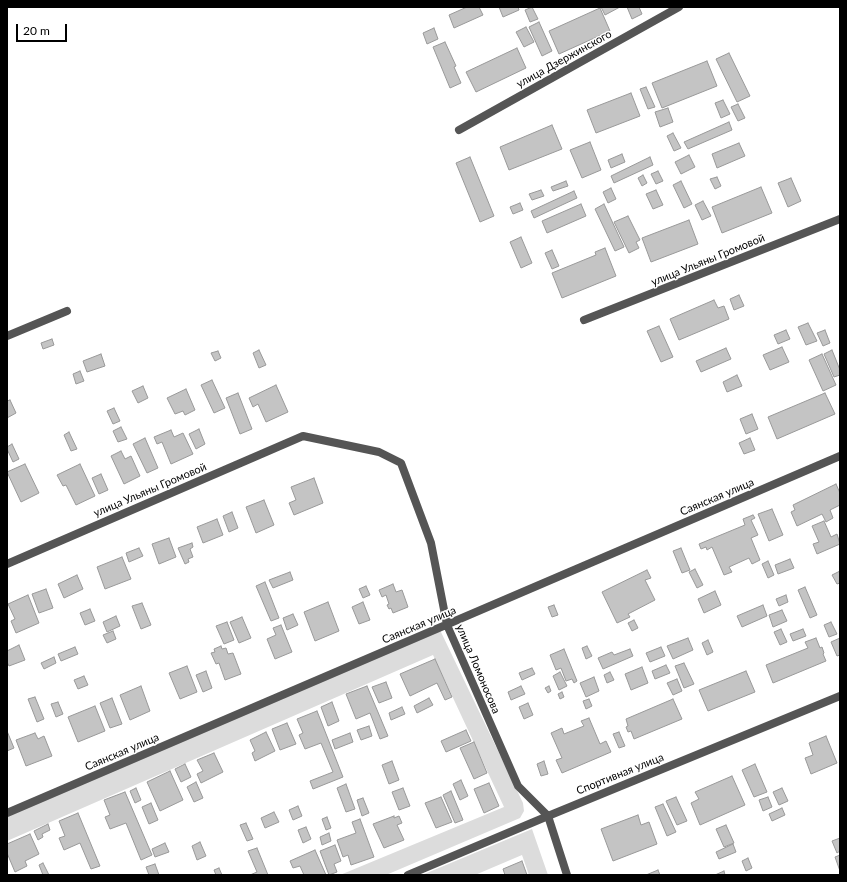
<!DOCTYPE html>
<html>
<head>
<meta charset="utf-8">
<style>
	body { margin:0 }
	#map { position:relative; width:847px; height:882px; overflow:hidden; background:#fff; font-family:Lato,sans-serif }
	canvas { display:block }
	.frame { position:absolute; inset:0; border:8px solid #000; pointer-events:none }
	.scale { position:absolute; left:16px; top:24px; width:51px; height:18px; box-sizing:border-box; border:2px solid #000; border-top:0; padding-left:5px; font-size:12px; line-height:14px; white-space:nowrap; color:#000; -webkit-text-stroke:3px #fff; paint-order:stroke }
</style>
</head>
<body>
<div id="map">
<canvas width="847" height="882"></canvas>
<div class="frame"></div>
<div class="scale">20 m</div>
</div>
<script>
const g = document.querySelector('canvas').getContext('2d');
g.lineJoin = 'round';
function fill(path, color) { g.fillStyle = color; g.fill(path, 'evenodd'); }
const toPath = rows => new Path2D(rows.map(r => 'M' + r).join(''));
function strokePath(path, color, width, dash) { g.strokeStyle = color; g.lineWidth = width; g.lineCap = dash ? 'butt' : 'round'; g.setLineDash(dash || []); g.stroke(path); }
function drawText(font, color, halo, rows, align = 'center') {
  g.font = font + ' Lato,sans-serif'; g.lineWidth = 3; g.setLineDash([]); g.textBaseline = 'middle'; g.strokeStyle = halo; g.fillStyle = color; for (const [text, x, y, turn = 0] of rows) {
    g.save(); g.translate(x, y); g.rotate((+turn || 0) * Math.PI / 180); g.textAlign = isNaN(turn) ? turn : align; if (halo) g.strokeText(text, 0, 0); g.fillText(text, 0, 0); g.restore();
  }
}
const green = toPath([
	[440,630,523,803,524,811,520,818,386,875,340,875,504,807,433,655,7,841,7,815],
	[532,829,548,875,529,875,522,855,475,875,422,875]
]);
const building = toPath([
	[467,7,479,7,483,15,454,28,449,15,467,7],
	[499,7,518,7,519,10,503,17,499,7],
	[532,7,538,19,530,22,525,10,532,7],
	[601,7,620,7,605,15,601,7],
	[627,7,639,7,642,14,632,19,627,7],
	[600,8,610,31,559,54,549,31,600,8],
	[539,22,552,51,542,56,529,27,539,22],
	[526,27,534,42,524,47,516,32,526,27],
	[434,28,438,39,427,44,423,33,434,28],
	[445,42,456,66,454,67,461,83,450,88,433,47,445,42],
	[517,48,526,68,476,92,466,72,517,48],
	[729,53,750,96,737,102,716,59,729,53],
	[707,61,717,86,662,108,652,83,707,61],
	[646,87,655,107,648,109,640,89,646,87],
	[631,93,640,116,596,133,587,110,631,93],
	[723,100,730,114,721,118,715,103,723,100],
	[738,104,745,118,738,121,731,107,738,104],
	[668,108,673,122,660,127,655,112,668,108],
	[729,122,732,130,688,149,684,142,729,122],
	[552,125,562,149,509,170,500,147,552,125],
	[673,133,681,148,674,151,667,136,673,133],
	[590,142,601,170,582,178,570,150,590,142],
	[739,143,745,156,717,168,712,154,739,143],
	[622,154,625,162,611,168,608,160,622,154],
	[689,155,695,167,681,174,675,162,689,155],
	[470,157,494,216,480,222,456,163,470,157],
	[650,157,653,165,614,183,611,176,650,157],
	[658,171,663,181,656,184,651,174,658,171],
	[643,175,647,183,642,186,638,178,643,175],
	[717,177,721,186,715,189,710,179,717,177],
	[791,178,801,201,788,207,778,183,791,178],
	[566,181,568,186,553,191,551,187,566,181],
	[681,181,692,204,684,208,673,185,681,181],
	[761,187,772,213,722,233,712,207,761,187],
	[611,188,616,199,608,203,603,192,611,188],
	[541,190,544,196,532,200,529,194,541,190],
	[656,190,663,205,653,209,646,194,656,190],
	[574,191,577,198,534,218,531,211,574,191],
	[703,201,711,216,702,220,695,205,703,201],
	[520,203,523,210,513,214,510,207,520,203],
	[581,204,586,216,547,233,542,221,581,204],
	[604,204,624,247,615,251,595,209,604,204],
	[628,216,640,240,636,242,639,248,629,253,614,222,628,216],
	[689,220,698,244,651,262,642,238,689,220],
	[521,237,532,263,521,268,510,242,521,237],
	[605,248,616,276,562,298,552,273,596,255,595,252,605,248],
	[552,250,559,266,552,269,545,253,552,250],
	[739,295,744,306,734,310,730,299,739,295],
	[714,300,718,308,724,306,729,319,679,340,670,319,714,300],
	[808,323,817,341,806,345,798,327,808,323],
	[659,326,673,357,661,362,647,331,659,326],
	[786,330,790,339,778,344,774,335,786,330],
	[825,330,830,343,823,346,817,333,825,330],
	[52,339,54,345,43,349,41,343,52,339],
	[782,347,789,362,770,370,763,355,782,347],
	[726,348,731,359,701,372,696,361,726,348],
	[259,350,266,365,259,368,253,353,259,350],
	[832,350,840,370,840,375,834,377,824,354,832,350],
	[218,351,221,358,215,361,211,353,218,351],
	[101,354,105,366,87,372,83,361,101,354],
	[822,354,836,385,823,391,809,360,822,354],
	[80,371,84,381,76,384,73,374,80,371],
	[737,375,742,386,727,392,723,382,737,375],
	[212,380,225,408,214,413,201,385,212,380],
	[276,385,288,412,266,422,258,404,253,407,249,398,276,385],
	[143,386,148,398,138,403,132,391,143,386],
	[186,389,195,410,185,415,183,411,175,414,167,398,186,389],
	[238,393,252,429,240,434,226,398,238,393],
	[825,393,835,414,777,439,768,417,825,393],
	[10,400,16,413,7,418,7,401,10,400],
	[114,408,120,421,113,424,107,411,114,408],
	[752,414,758,429,746,434,740,419,752,414],
	[121,427,127,439,118,442,113,431,121,427],
	[199,429,205,444,196,449,189,434,199,429],
	[171,430,174,437,183,433,193,454,171,464,162,442,157,444,154,437,171,430],
	[69,432,77,449,71,451,64,435,69,432],
	[145,438,158,468,147,473,133,444,145,438],
	[750,438,755,450,744,454,739,443,750,438],
	[12,444,19,459,13,462,7,449,7,447,12,444],
	[121,451,125,459,131,456,140,476,124,484,111,456,121,451],
	[25,464,39,493,21,502,7,472,25,464],
	[80,464,95,496,76,505,66,485,63,486,57,475,80,464],
	[101,474,108,490,99,494,92,478,101,474],
	[314,478,323,503,294,515,289,503,296,500,291,487,314,478],
	[836,484,840,493,840,505,830,510,833,518,826,522,822,514,797,526,791,512,795,510,793,505,836,484],
	[264,500,274,525,256,533,246,507,264,500],
	[772,509,783,535,769,541,758,514,772,509],
	[232,512,238,528,229,532,223,516,232,512],
	[753,515,755,518,751,520,758,535,751,538,760,560,752,564,749,558,729,567,732,572,724,575,712,547,707,550,706,547,701,549,699,544,745,525,743,519,753,515],
	[217,519,223,535,203,543,197,527,217,519],
	[824,521,831,537,837,534,840,544,817,554,813,544,819,542,812,526,824,521],
	[169,538,176,557,159,564,152,544,169,538],
	[192,543,193,547,190,549,193,557,188,559,189,562,185,564,178,548,192,543],
	[139,548,143,556,129,562,126,553,139,548],
	[681,548,690,570,682,573,673,551,681,548],
	[122,557,131,579,105,589,97,567,122,557],
	[790,559,794,568,778,574,775,565,790,559],
	[768,561,774,575,768,578,762,564,768,561],
	[695,569,703,585,697,588,689,572,695,569],
	[647,570,651,578,645,580,655,600,628,614,630,617,617,623,602,592,647,570],
	[840,571,840,583,837,584,832,575,840,571],
	[290,572,293,580,273,588,269,580,290,572],
	[77,575,83,589,64,598,58,584,77,575],
	[265,582,279,618,271,621,256,586,265,582],
	[393,584,396,592,402,590,408,607,393,613,391,608,389,609,387,605,389,604,386,595,382,597,379,590,393,584],
	[366,586,370,595,363,598,359,589,366,586],
	[805,587,817,615,810,618,798,590,805,587],
	[46,589,53,608,39,613,32,594,46,589],
	[715,591,721,605,704,613,698,599,715,591],
	[28,595,39,623,16,633,11,621,15,619,8,604,28,595],
	[786,595,788,602,779,606,776,599,786,595],
	[328,602,339,631,315,641,304,612,328,602],
	[363,602,370,620,359,624,352,607,363,602],
	[142,603,151,625,141,629,132,606,142,603],
	[554,605,558,615,552,617,548,607,554,605],
	[763,605,767,616,742,627,737,616,763,605],
	[90,609,95,621,85,625,80,613,90,609],
	[782,610,787,621,773,627,769,615,782,610],
	[293,614,298,625,287,630,283,618,293,614],
	[116,616,120,626,107,632,103,622,116,616],
	[242,617,251,638,239,643,230,622,242,617],
	[634,620,638,628,632,631,628,623,634,620],
	[227,622,234,640,224,644,216,626,227,622],
	[831,622,837,634,829,637,824,625,831,622],
	[281,625,292,652,275,659,267,639,276,635,273,628,281,625],
	[781,629,787,642,780,645,774,632,781,629],
	[803,629,806,636,793,641,790,634,803,629],
	[113,631,116,639,107,643,103,635,113,631],
	[688,638,693,650,673,659,667,646,688,638],
	[816,638,820,648,822,647,824,653,823,654,826,661,773,683,766,665,808,648,805,642,816,638],
	[840,638,840,655,837,656,831,642,840,638],
	[708,640,713,652,707,655,702,643,708,640],
	[19,645,25,660,9,666,7,662,7,651,19,645],
	[221,646,222,649,226,648,228,654,233,653,241,674,225,680,219,663,216,664,211,653,215,652,214,649,221,646],
	[587,646,592,656,586,659,582,648,587,646],
	[75,647,78,654,61,661,58,654,75,647],
	[661,647,665,656,650,662,646,653,661,647],
	[564,649,577,681,574,683,572,679,566,681,561,668,556,670,550,655,564,649],
	[630,649,633,656,603,669,598,658,612,652,614,655,630,649],
	[54,657,56,663,44,669,41,663,54,657],
	[435,659,452,697,445,700,437,683,410,696,400,674,435,659],
	[684,663,694,684,684,688,675,666,684,663],
	[666,665,670,673,655,679,652,671,666,665],
	[187,666,197,692,180,699,169,673,187,666],
	[642,667,648,683,631,690,625,674,642,667],
	[532,668,535,674,522,680,519,673,532,668],
	[206,671,212,688,203,692,196,675,206,671],
	[746,671,755,692,708,711,699,690,746,671],
	[560,672,567,686,559,690,553,676,560,672],
	[610,672,614,680,607,683,604,675,610,672],
	[84,676,88,685,78,689,74,680,84,676],
	[594,677,599,691,586,697,580,683,594,677],
	[677,679,682,691,673,695,667,683,677,679],
	[386,682,392,698,379,703,372,687,386,682],
	[141,686,150,711,130,720,120,695,141,686],
	[367,686,388,736,380,739,370,713,356,719,346,694,367,686],
	[521,686,525,694,511,700,508,692,521,686],
	[549,686,551,691,548,693,545,688,549,686],
	[562,692,564,697,560,699,558,694,562,692],
	[35,697,44,719,37,722,28,699,35,697],
	[112,698,122,724,110,728,100,703,112,698],
	[429,698,433,705,417,713,414,706,429,698],
	[589,699,592,706,586,709,583,701,589,699],
	[673,699,682,719,634,739,631,731,628,732,626,727,628,726,626,719,673,699],
	[58,702,63,714,56,717,51,704,58,702],
	[332,702,339,721,328,726,321,707,332,702],
	[528,703,533,715,524,719,519,707,528,703],
	[95,706,105,731,78,742,68,717,95,706],
	[402,707,405,714,391,720,389,713,402,707],
	[317,711,343,777,313,789,310,781,333,772,321,743,305,749,299,735,303,733,297,719,317,711],
	[589,718,600,744,606,741,611,752,562,773,556,760,562,758,551,733,562,728,564,734,584,726,581,721,589,718],
	[287,723,296,744,280,750,272,729,287,723],
	[369,726,372,736,361,740,357,730,369,726],
	[466,730,471,741,446,752,441,741,466,730],
	[7,731,14,748,7,751,7,731],
	[266,732,275,751,255,761,252,753,255,751,250,740,266,732],
	[619,732,625,746,619,748,613,734,619,732],
	[35,733,38,739,44,736,52,756,26,766,16,740,35,733],
	[350,733,353,742,335,749,332,740,350,733],
	[826,736,837,763,811,774,805,758,813,755,809,743,826,736],
	[474,742,487,773,474,779,460,748,474,742],
	[214,753,223,772,201,783,197,774,203,771,197,760,214,753],
	[392,761,399,780,389,784,382,765,392,761],
	[544,761,548,774,541,776,537,764,544,761],
	[185,764,191,777,181,782,175,769,185,764],
	[755,764,767,792,754,797,742,770,755,764],
	[170,771,183,800,160,811,147,782,170,771],
	[732,776,745,805,700,825,691,803,699,799,695,792,732,776],
	[461,780,468,796,460,800,453,784,461,780],
	[196,782,203,798,194,802,187,787,196,782],
	[489,783,499,806,484,813,474,789,489,783],
	[346,784,355,809,346,812,337,788,346,784],
	[136,788,141,800,135,803,130,791,136,788],
	[403,788,410,806,399,810,392,792,403,788],
	[782,788,788,801,779,805,773,792,782,788],
	[451,791,463,820,455,823,443,795,451,791],
	[125,792,152,855,141,860,126,823,110,829,105,817,110,815,104,800,125,792],
	[441,797,452,822,436,828,425,803,441,797],
	[676,797,687,821,677,825,666,801,676,797],
	[768,797,772,807,763,811,759,800,768,797],
	[363,798,369,813,362,816,357,800,363,798],
	[151,803,158,820,149,824,142,807,151,803],
	[663,804,676,832,667,836,655,807,663,804],
	[298,806,302,816,293,820,289,810,298,806],
	[782,808,785,815,772,821,769,814,782,808],
	[274,812,279,822,265,828,261,818,274,812],
	[78,813,100,866,91,869,80,843,64,850,59,838,65,836,59,821,78,813],
	[638,815,641,825,649,822,657,844,613,861,601,829,638,815],
	[394,816,394,818,399,816,402,823,397,825,404,840,384,848,373,824,394,816],
	[327,817,331,828,326,830,322,819,327,817],
	[360,819,374,857,351,865,348,855,343,857,337,840,356,833,352,822,360,819],
	[246,823,253,839,247,841,240,825,246,823],
	[48,824,50,830,42,834,43,837,38,840,34,831,48,824],
	[726,825,734,843,724,847,716,829,726,825],
	[306,827,311,839,303,843,298,830,306,827],
	[329,833,331,841,322,845,320,837,329,833],
	[30,834,39,854,25,861,27,866,15,872,7,853,7,844,30,834],
	[840,838,840,851,837,853,832,841,840,838],
	[200,842,206,856,197,860,192,846,200,842],
	[165,843,169,852,155,857,152,849,165,843],
	[733,844,736,852,719,859,716,852,733,844],
	[335,845,341,861,334,864,337,872,329,875,320,851,335,845],
	[257,848,268,875,250,875,257,872,248,851,257,848],
	[315,850,326,875,304,875,300,866,293,868,290,861,315,850],
	[840,855,840,871,835,857,840,855],
	[748,858,752,868,746,871,742,861,748,858],
	[522,861,527,875,505,875,503,869,522,861],
	[43,863,49,875,43,875,39,865,43,863],
	[155,864,159,875,149,875,146,867,155,864],
	[219,868,222,875,216,875,214,870,219,868],
	[658,870,660,875,646,875,658,870],
	[724,871,725,875,715,875,724,871]
]);
const minor = toPath([
	[459,130,679,7],
	[584,320,840,219],
	[7,336,67,311],
	[7,564,303,436,379,452,401,463,431,543,447,625,518,786,548,816,567,875],
	[7,813,840,456],
	[408,875,548,816,840,696]
]);
const streetNames = [
	["улица Дзержинского",564,59,-29],
	["улица Ульяны Громовой",708,260,-22],
	["улица Ульяны Громовой",150,490,-23],
	["Саянская улица",717,497,-23],
	["Саянская улица",419,625,-23],
	["улица Ломоносова",478,669,67],
	["Саянская улица",122,752,-23],
	["Спортивная улица",620,774,-22]
];
fill(green, '#dcdcdc');
fill(building, '#c4c4c4');
strokePath(building, '#999', 1);
strokePath(minor, '#555', 8);
drawText('11px', '#000', '#fff', streetNames);
</script>
</body>
</html>
